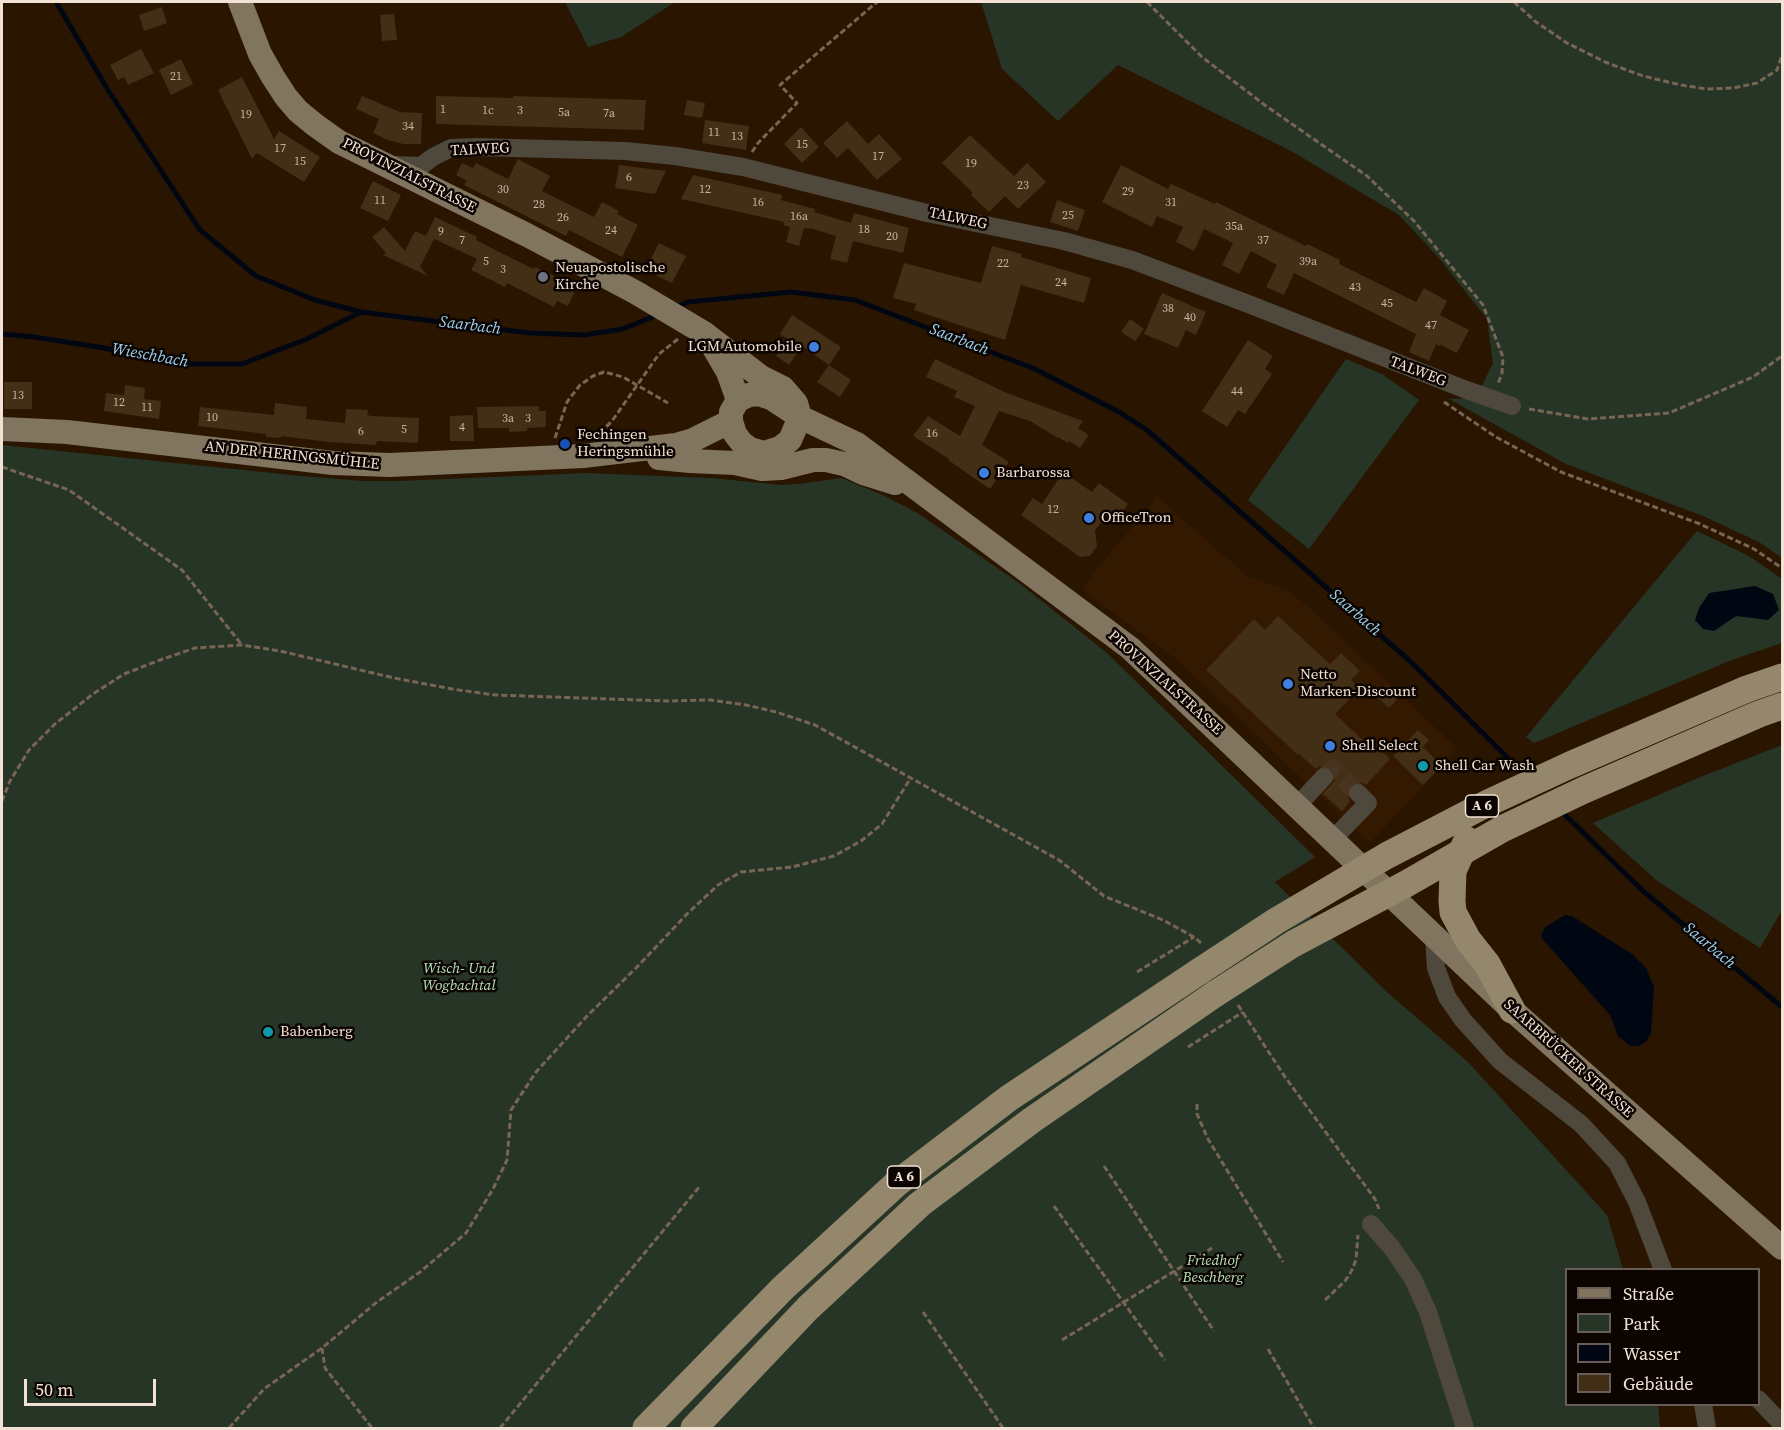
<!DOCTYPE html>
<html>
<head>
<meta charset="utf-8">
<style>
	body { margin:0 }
	#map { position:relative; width:1784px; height:1430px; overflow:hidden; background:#2a1501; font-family:"Source Serif 4",serif }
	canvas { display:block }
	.frame { position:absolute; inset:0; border:3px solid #f2e2d5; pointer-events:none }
	.legend { position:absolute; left:1565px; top:1268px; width:195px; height:138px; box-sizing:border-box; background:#0c0401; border:2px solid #685d56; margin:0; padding:8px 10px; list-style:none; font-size:18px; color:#f2e2d5 }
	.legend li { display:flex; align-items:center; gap:12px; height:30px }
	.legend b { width:30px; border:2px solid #685d56 }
	.scale { position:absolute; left:24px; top:1379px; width:132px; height:27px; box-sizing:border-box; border:3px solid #f2e2d5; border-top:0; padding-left:8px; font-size:18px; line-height:21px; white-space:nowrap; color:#f2e2d5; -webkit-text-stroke:4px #0c0401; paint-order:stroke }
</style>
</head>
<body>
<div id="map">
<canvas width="1784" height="1430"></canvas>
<div class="frame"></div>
<ul class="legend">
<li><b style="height:8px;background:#81755f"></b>Straße</li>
<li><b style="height:16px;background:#273527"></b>Park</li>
<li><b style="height:16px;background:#000713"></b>Wasser</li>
<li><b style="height:16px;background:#432e16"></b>Gebäude</li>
</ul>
<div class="scale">50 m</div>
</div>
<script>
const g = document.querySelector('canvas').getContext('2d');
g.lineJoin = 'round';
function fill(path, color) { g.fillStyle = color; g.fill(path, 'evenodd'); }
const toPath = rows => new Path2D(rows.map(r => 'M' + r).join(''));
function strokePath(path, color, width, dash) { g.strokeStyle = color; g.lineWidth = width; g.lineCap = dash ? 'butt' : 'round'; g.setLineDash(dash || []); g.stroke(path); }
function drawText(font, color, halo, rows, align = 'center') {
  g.font = font + ' "Source Serif 4",serif'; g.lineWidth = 5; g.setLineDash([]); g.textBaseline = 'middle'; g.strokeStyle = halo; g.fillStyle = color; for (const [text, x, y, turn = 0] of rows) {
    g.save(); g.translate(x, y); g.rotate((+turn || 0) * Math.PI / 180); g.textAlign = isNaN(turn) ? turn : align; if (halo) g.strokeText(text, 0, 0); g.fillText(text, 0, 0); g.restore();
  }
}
const built = toPath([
	[1157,497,1247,576,1288,590,1310,608,1458,749,1370,843,1176,659,1082,590,1096,570]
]);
const green = toPath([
	[565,2,675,2,621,37,588,47],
	[981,2,1782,2,1782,558,1759,542,1703,516,1566,464,1449,399,1476,398,1493,363,1487,319,1439,258,1399,215,1291,151,1118,65,1058,121,1002,69],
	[1346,359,1382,374,1419,400,1309,549,1248,500],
	[2,445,301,476,363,481,398,481,586,473,711,478,781,485,799,484,841,478,885,496,919,514,1019,583,1107,653,1315,857,1275,882,1388,993,1468,1062,1607,1215,1623,1269,1566,1270,1566,1404,1658,1405,1660,1428,2,1428],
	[1697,531,1749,556,1782,579,1782,643,1734,659,1534,743,1526,737],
	[1782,745,1782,910,1760,948,1656,880,1593,823,1703,776]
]);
const water = toPath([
	[1755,586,1773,594,1779,610,1768,620,1736,616,1714,631,1703,629,1695,620,1699,608,1709,593],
	[1565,915,1572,916,1632,954,1646,968,1654,987,1651,1033,1646,1042,1639,1046,1630,1046,1618,1036,1610,1015,1544,941,1541,936,1545,927]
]);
const stream = toPath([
	[56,2,108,90,200,230,256,276,315,300,361,312,530,333,584,335,623,329,657,315],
	[674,308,688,302,791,292,855,300,1035,369,1119,412,1147,430,1411,662,1526,776],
	[2,334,34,337,104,348,150,358,186,364,242,364,307,339,361,312],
	[1560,810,1643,891,1782,1007]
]);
const building = toPath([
	[162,7,167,23,144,31,139,15],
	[394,14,397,40,382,41,380,15],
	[141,49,154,73,128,85,124,77,118,80,110,65],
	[181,59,193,84,171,95,159,70],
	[242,77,274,139,279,131,320,157,304,182,257,153,252,159,218,90],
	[362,96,400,112,422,113,421,144,403,144,388,140,373,133,379,119,356,109],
	[436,96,513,98,513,96,646,100,644,130,436,124],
	[687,100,705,103,702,118,684,115],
	[705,120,749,126,746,150,702,143],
	[847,121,868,144,879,134,902,159,877,180,848,148,837,158,823,143],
	[801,127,819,147,802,163,784,144],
	[970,135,1014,176,1027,163,1046,182,1018,209,1005,196,989,212,971,195,973,193,942,163],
	[518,159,550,176,542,191,594,217,602,202,619,211,617,214,638,225,622,257,569,230,566,236,464,185,467,181,456,175,462,163,473,168,476,163,508,179],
	[619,165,642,168,666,171,655,194,615,188],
	[1121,165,1168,189,1171,184,1215,204,1216,202,1306,246,1307,244,1340,260,1339,264,1416,302,1424,288,1447,301,1440,315,1469,330,1457,353,1441,345,1440,346,1436,344,1429,361,1409,352,1416,334,1294,273,1284,295,1266,287,1277,265,1251,251,1239,274,1222,265,1233,243,1204,229,1194,251,1176,242,1183,227,1157,216,1152,227,1102,202],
	[693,175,782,195,781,200,815,209,814,212,851,223,854,213,909,228,903,253,853,241,847,263,830,259,836,236,810,228,810,229,804,228,799,246,786,242,790,227,783,225,784,222,681,199],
	[373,181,401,195,388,221,360,208],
	[1057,200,1085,210,1078,231,1050,222],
	[435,217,477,237,476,240,501,253,534,269,535,267,577,287,568,306,557,301,554,307,507,283,505,287,471,270,477,259,434,239,420,267,428,276,383,255,386,253,372,237,384,227,405,251,415,231,426,236],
	[659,243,686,256,672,283,645,270],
	[992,246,1022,254,1021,257,1091,278,1084,303,1021,285,1005,340,914,310,916,304,893,298,904,263,981,283],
	[1162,293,1206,312,1196,335,1186,330,1178,348,1144,334],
	[792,315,841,347,829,365,802,346,789,365,776,356,788,339,780,334],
	[1130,319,1144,329,1135,341,1121,332],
	[1248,340,1273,356,1265,369,1272,374,1245,414,1238,410,1227,427,1202,411],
	[935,359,1007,393,1083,421,1078,428,1089,435,1080,448,1069,441,1068,443,1058,437,1058,438,1030,421,999,411,982,445,1009,462,990,489,948,460,949,459,913,436,928,416,960,436,975,406,954,397,957,391,926,377],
	[829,365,851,380,840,397,817,382],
	[4,382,32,382,32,409,4,409],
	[125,385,145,388,144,399,161,401,159,419,104,411,106,393,124,395],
	[275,403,307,407,306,419,345,423,346,409,368,410,367,415,372,416,419,418,418,443,377,441,376,445,329,442,281,436,281,438,266,437,266,434,198,426,200,407,274,415],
	[539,406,539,411,546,411,546,427,527,428,527,431,509,432,509,428,478,428,477,407],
	[473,415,474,441,450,441,450,416],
	[1063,472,1092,492,1099,483,1128,504,1117,519,1108,513,1095,531,1097,546,1090,556,1080,557,1021,515,1033,498,1042,504],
	[1278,616,1330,664,1341,653,1360,671,1351,680,1360,688,1335,714,1369,746,1372,742,1390,759,1366,785,1361,782,1356,782,1350,786,1347,795,1350,801,1342,811,1323,794,1335,780,1335,774,1332,769,1326,766,1320,766,1316,769,1299,754,1298,755,1206,670,1254,619,1265,630],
	[1388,685,1400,696,1389,708,1377,697],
	[1418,730,1429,740,1423,747,1442,766,1423,785,1393,756]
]);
const minorTunnel = toPath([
	[1324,777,1332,769,1358,793]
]);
const path = toPath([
	[1147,2,1202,57,1266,106,1367,176,1414,221,1483,305,1503,357,1502,373,1498,384],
	[1514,2,1536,22,1567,43,1605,62,1643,76,1681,85,1707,89,1733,88,1757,83,1777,70,1782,55],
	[752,152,758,143,797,103,780,85,877,2],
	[1444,402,1496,437,1561,472,1700,524,1754,549,1782,568],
	[1529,409,1588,419,1669,413,1753,377,1782,356],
	[600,433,612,421,659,354,678,339],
	[555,438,567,402,580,385,593,376,604,372,623,377,668,403],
	[2,467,69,490,182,570,242,645],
	[2,801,10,781,29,750,55,724,93,694,124,674,160,660,195,648,242,645,280,651,394,678,452,689,495,695,668,701,710,700,746,705,776,712,815,725,1059,860,1104,896,1163,920,1194,937,1203,945],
	[1137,972,1194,937],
	[1238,1005,1285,1077,1375,1199,1379,1209],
	[1188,1047,1243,1012],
	[1197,1104,1197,1114,1208,1139,1283,1262],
	[1104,1166,1214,1331],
	[1054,1206,1165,1360],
	[1325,1300,1345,1281,1351,1272,1356,1260,1358,1235],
	[923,1312,1003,1428],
	[1062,1340,1212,1248],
	[322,1348,325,1368,372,1428],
	[1268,1349,1314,1428],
	[229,1428,264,1389,322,1348,377,1302,420,1272,466,1233,493,1189,507,1160,511,1110,536,1072,587,1016,637,967,688,913,718,885,741,872,792,867,834,856,861,841,882,824,910,779],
	[500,1428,700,1186]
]);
const minor = toPath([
	[392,165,421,166,433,157,451,148,476,147,625,151,675,156,743,167,927,213,1064,241,1132,260,1251,305,1464,389,1512,406],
	[1297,806,1324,777],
	[1332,840,1368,803,1358,793],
	[1434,937,1436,968,1447,997,1463,1020,1500,1061,1581,1124,1617,1163,1637,1202,1663,1270],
	[1371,1224,1392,1248,1413,1279,1428,1312,1465,1428],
	[1758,1399,1782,1424],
	[1703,1404,1707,1428]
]);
const major = toPath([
	[240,2,260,54,273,77,286,97,298,111,315,125,339,142,527,235,635,292,704,333,761,377,783,388,796,403,800,417,790,440,780,448,764,453,750,449,742,443,735,434,731,421,731,412,738,400,749,395,759,394,771,398,800,417,857,444,1130,648,1512,1010,1782,1248],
	[711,343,728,372,738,400],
	[2,429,67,432,333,463,390,465,583,456,676,445,693,440,731,421],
	[659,458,690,461,735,463,762,469,781,468,813,460,826,460,844,464,863,473,895,483]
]);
const highway = toPath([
	[1467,840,1453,871,1452,901,1453,912,1468,940,1487,964,1512,1010],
	[646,1428,783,1288,896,1184,1009,1098,1200,971],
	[694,1428,808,1308,920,1204,1032,1120,1215,994]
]);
const highwayBridge = toPath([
	[1200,971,1276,921,1386,856,1488,803,1570,765,1747,689,1782,677],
	[1215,994,1293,944,1406,884,1502,829,1584,790,1759,714,1782,706]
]);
const markers = [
	[543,277,6,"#6b7280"],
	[814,347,6,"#3f7fe0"],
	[565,444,6,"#1a4fb4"],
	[984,473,6,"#3f7fe0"],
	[1089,518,6,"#3f7fe0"],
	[1288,684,6,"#3f7fe0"],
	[1330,746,6,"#3f7fe0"],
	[1423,766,6,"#0f9aa8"],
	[268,1032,6,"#0f9aa8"]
];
const numberNames = [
	["21",176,77],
	["1",443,110],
	["1c",488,111],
	["3",520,111],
	["5a",564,113],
	["7a",609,114],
	["19",246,115],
	["34",408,127],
	["11",714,133],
	["13",737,137],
	["15",802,145],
	["17",280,149],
	["17",878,157],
	["15",300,162],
	["19",971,164],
	["6",629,178],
	["23",1023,186],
	["30",503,190],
	["12",705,190],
	["29",1128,192],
	["11",380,201],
	["16",758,203],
	["31",1171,203],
	["28",539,205],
	["25",1068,216],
	["16a",799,217],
	["26",563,218],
	["35a",1234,227],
	["18",864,230],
	["24",611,231],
	["9",441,232],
	["20",892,237],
	["7",462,241],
	["37",1263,241],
	["5",486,262],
	["39a",1308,262],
	["22",1003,264],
	["3",503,270],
	["24",1061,283],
	["43",1355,288],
	["45",1387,304],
	["38",1168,309],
	["40",1190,318],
	["47",1431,326],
	["44",1237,392],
	["13",18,396],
	["12",119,403],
	["11",147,408],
	["10",212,418],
	["3a",508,419],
	["3",528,419],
	["4",462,428],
	["5",404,430],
	["6",361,432],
	["16",932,434],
	["12",1053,510]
];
const shields = [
	[1482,806,33],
	[904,1177,33]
];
const shieldNames = [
	["A 6",1482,806],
	["A 6",904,1177]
];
const streetNames = [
	["TALWEG",480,150,-3],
	["PROVINZIALSTRASSE",409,176,27],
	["TALWEG",958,219,12],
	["TALWEG",1418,372,21],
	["AN DER HERINGSMÜHLE",292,456,6],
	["PROVINZIALSTRASSE",1165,683,42],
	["SAARBRÜCKER STRASSE",1568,1059,42]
];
const poiNames = [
	["Neuapostolische",555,268],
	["Kirche",555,285],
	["LGM Automobile",802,347,"right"],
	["Fechingen",577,435],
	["Heringsmühle",577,452],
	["Barbarossa",996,473],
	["OfficeTron",1101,518],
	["Netto",1300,675],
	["Marken-Discount",1300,692],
	["Shell Select",1342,746],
	["Shell Car Wash",1435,766],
	["Babenberg",280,1032]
];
const parkNames = [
	["Wisch- Und",459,969],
	["Wogbachtal",459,986],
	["Friedhof",1213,1261],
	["Beschberg",1213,1278]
];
const waterNames = [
	["Saarbach",470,326,7],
	["Saarbach",959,340,21],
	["Wieschbach",150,356,10],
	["Saarbach",1355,613,41],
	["Saarbach",1709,946,40]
];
fill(built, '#331900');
fill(green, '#273527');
fill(water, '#000713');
strokePath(stream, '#000713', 5);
fill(building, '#432e16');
strokePath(minorTunnel, '#483421', 18, [18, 9]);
strokePath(path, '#786554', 3, [6, 3]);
strokePath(minor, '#4e483d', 18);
strokePath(major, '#81755f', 24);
strokePath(highway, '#95876c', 27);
strokePath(highwayBridge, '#95876c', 27);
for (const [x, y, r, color] of markers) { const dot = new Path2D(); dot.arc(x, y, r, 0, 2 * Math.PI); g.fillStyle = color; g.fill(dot); strokePath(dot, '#0c0401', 2); }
drawText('12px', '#c6b5a5', null, numberNames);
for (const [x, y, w] of shields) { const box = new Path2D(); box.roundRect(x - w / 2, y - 11, w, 22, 4.5); g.fillStyle = '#0c0401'; g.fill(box); strokePath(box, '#f2e2d5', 1.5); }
drawText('bold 14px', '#f2e2d5', null, shieldNames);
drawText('15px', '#f2e2d5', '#0c0401', streetNames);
drawText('15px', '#f2e2d5', '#0c0401', poiNames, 'left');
drawText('italic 15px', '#b4e0b7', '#0c0401', parkNames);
drawText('italic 16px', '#9bd3f2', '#0c0401', waterNames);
</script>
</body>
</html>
